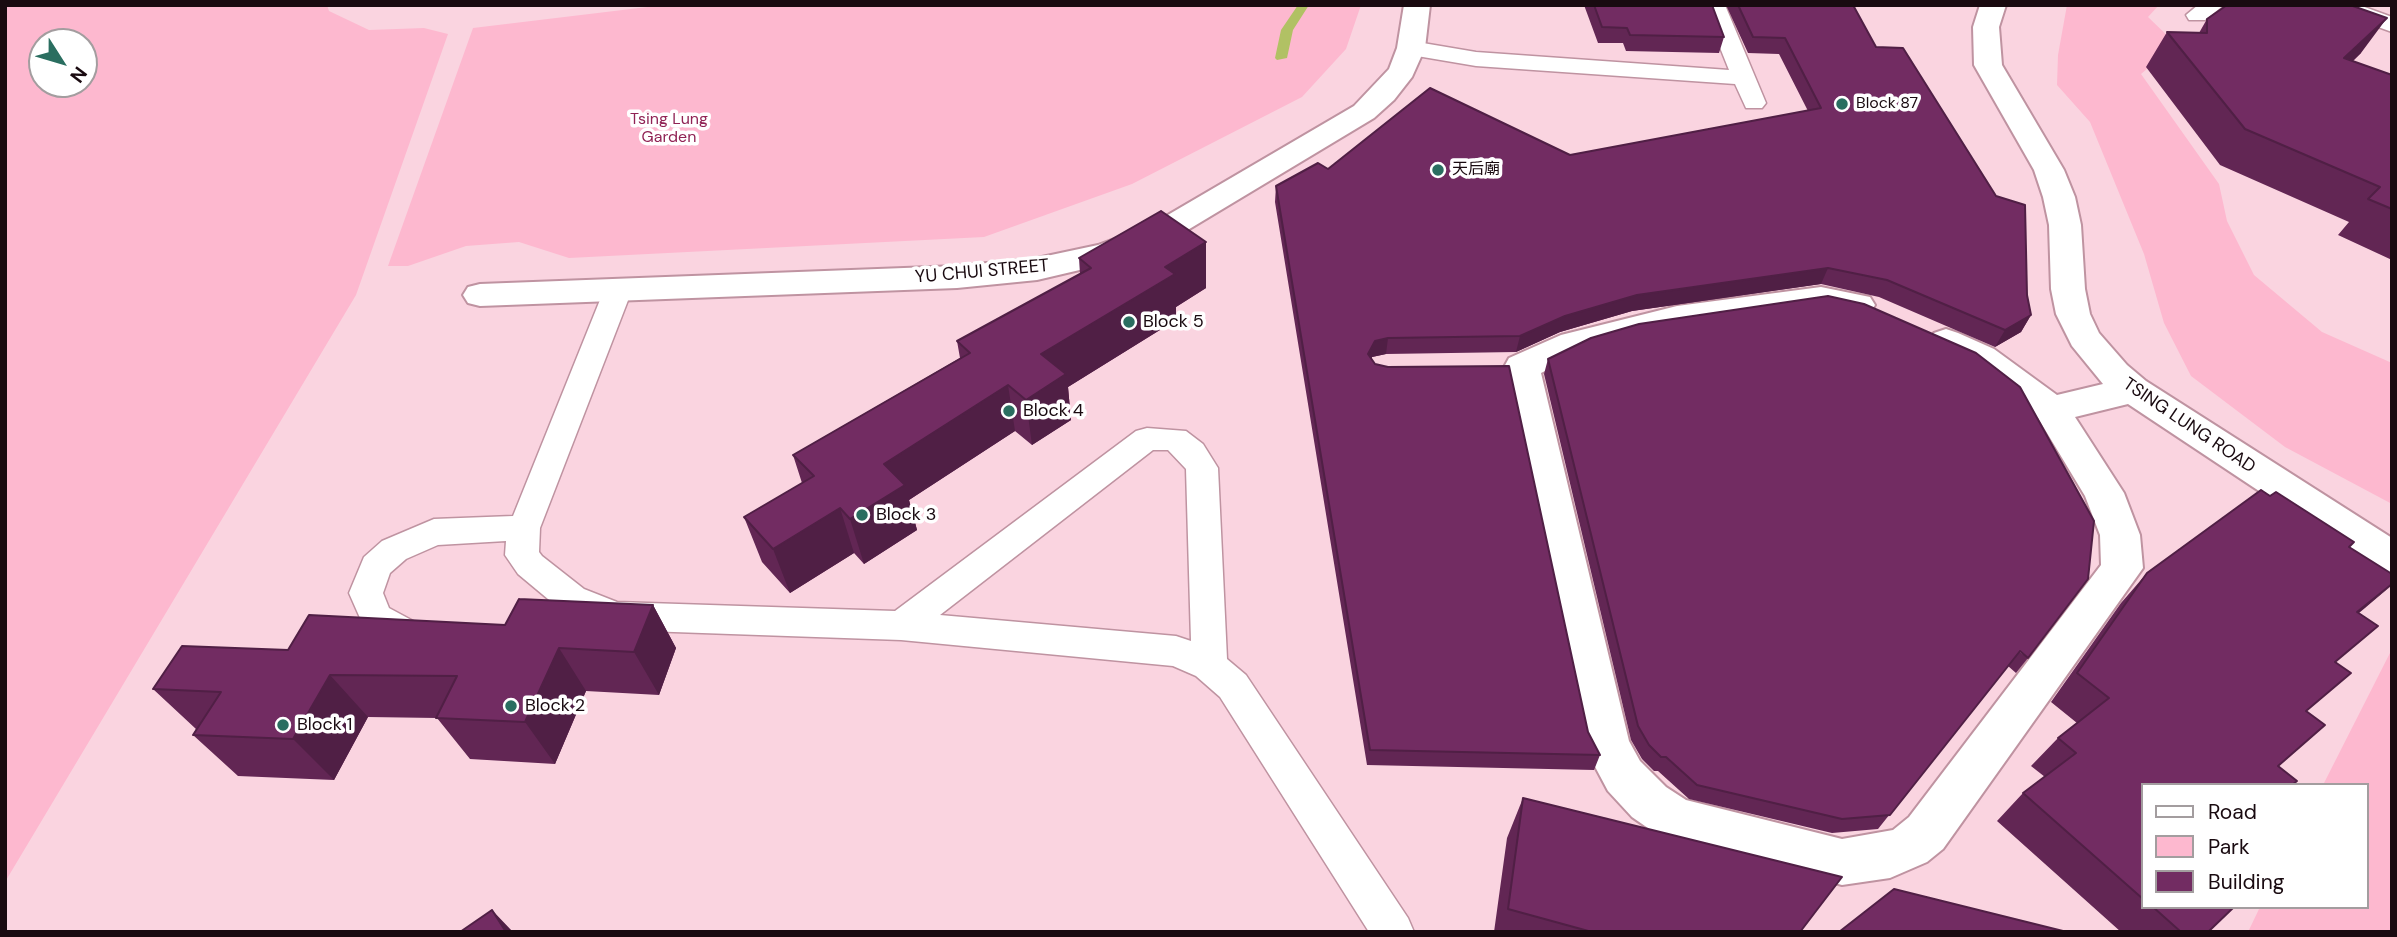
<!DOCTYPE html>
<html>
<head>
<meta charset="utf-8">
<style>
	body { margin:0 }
	#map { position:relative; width:2397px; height:937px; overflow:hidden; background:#fad4e0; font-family:"DM Sans",sans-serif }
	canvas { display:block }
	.frame { position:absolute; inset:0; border:7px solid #190a10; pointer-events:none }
	.legend { position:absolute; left:2141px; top:783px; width:228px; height:126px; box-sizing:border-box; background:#fff; border:2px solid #a39d9f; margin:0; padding:9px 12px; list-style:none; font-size:21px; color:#190a10 }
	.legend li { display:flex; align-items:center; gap:14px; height:35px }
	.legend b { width:35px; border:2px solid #a39d9f }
	.north { position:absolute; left:28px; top:28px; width:70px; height:70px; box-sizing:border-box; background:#fff; border:2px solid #a39d9f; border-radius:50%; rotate:127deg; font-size:19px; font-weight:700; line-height:28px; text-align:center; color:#190a10 }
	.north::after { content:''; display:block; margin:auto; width:24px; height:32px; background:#2a6e60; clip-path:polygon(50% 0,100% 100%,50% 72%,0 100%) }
</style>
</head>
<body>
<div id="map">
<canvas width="2397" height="937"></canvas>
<div class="frame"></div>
<ul class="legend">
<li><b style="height:9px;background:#fff"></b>Road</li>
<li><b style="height:19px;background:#fdb8cf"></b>Park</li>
<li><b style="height:19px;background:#722c62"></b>Building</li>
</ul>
<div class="north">N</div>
</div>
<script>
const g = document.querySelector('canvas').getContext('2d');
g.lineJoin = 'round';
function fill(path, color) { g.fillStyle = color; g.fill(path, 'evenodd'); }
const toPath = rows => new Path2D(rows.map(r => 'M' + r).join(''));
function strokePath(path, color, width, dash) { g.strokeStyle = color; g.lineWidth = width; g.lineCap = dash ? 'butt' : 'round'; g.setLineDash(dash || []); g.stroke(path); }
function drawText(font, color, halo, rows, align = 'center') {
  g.font = font + ' "DM Sans","Noto Sans TC",sans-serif'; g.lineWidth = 7; g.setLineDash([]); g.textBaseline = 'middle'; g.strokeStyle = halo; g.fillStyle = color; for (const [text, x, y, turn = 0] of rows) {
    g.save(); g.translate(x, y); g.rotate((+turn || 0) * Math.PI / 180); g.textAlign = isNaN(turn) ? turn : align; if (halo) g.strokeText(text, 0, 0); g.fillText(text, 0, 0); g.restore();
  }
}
const green = toPath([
	[5,5,327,5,329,11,369,30,424,28,448,34,356,295,5,882],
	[84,42,84,84,42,84,42,42],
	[664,5,1361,5,1346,49,1302,97,1132,184,984,237,569,258,519,242,466,246,408,266,388,266,473,28],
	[2067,5,2159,5,2148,17,2176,44,2141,74,2219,184,2227,221,2254,275,2322,332,2392,363,2392,504,2285,447,2191,376,2164,323,2144,254,2090,122,2057,85,2058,55],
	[2392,649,2392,932,2248,932,2260,907,2367,907,2367,785,2323,785]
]);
const stream = toPath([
	[1298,5,1309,5,1293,30,1287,58,1277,60,1275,58,1281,30,1298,5]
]);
const service = toPath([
	[1703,5,1725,5,1766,103,1762,108,1746,108,1735,84,1476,66,1411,55,1400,48,1411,41,1476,52,1729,70,1703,5],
	[2198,5,2224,5,2205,20,2189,20,2186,15,2198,5],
	[2328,5,2359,5,2392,17,2392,32,2331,10,2328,5],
	[618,281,628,284,632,290,540,528,539,552,542,556,584,589,617,602,895,611,1136,431,1147,428,1186,431,1203,444,1218,468,1227,659,1246,675,1408,918,1414,932,1369,932,1220,697,1196,676,1173,666,901,640,617,630,585,622,560,609,518,574,505,555,506,541,438,545,406,559,390,573,383,593,389,608,428,629,434,639,428,649,416,654,404,649,364,627,349,593,364,557,382,541,434,519,513,516,604,290,608,284,618,281],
	[1153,450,1168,450,1186,469,1191,641,1176,636,940,615,1153,450]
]);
const minor = toPath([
	[1404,5,1430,5,1425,48,1412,77,1394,100,1374,118,1171,240,1118,261,1037,280,957,288,480,306,468,303,463,295,468,287,480,284,957,266,1037,258,1098,245,1149,226,1354,106,1389,69,1397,48,1404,5],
	[1980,5,2006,5,1999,27,2002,65,2064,170,2075,197,2081,225,2085,289,2090,314,2099,333,2127,365,2146,381,2392,538,2392,575,2378,570,2128,404,2075,417,2124,493,2140,535,2143,568,1943,849,1927,862,1890,878,1842,885,1658,835,1632,817,1608,791,1584,746,1504,367,1509,358,1561,335,1677,306,1821,287,1870,297,1875,305,1870,313,1858,316,1821,309,1677,328,1584,352,1541,373,1629,741,1640,761,1666,787,1686,800,1842,839,1893,830,1909,817,2101,565,2100,535,2085,496,2038,418,1968,367,1934,349,1928,341,1934,333,1946,329,1958,333,1994,349,2057,395,2103,384,2072,346,2056,314,2051,289,2049,225,2043,197,2034,170,1974,65,1973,27,1980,5]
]);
const wall = toPath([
	[1584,5,1712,5,1724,37,1719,53,1626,51,1623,43,1598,43],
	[1726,5,1853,5,1876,47,2027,295,2031,315,2021,332,1995,347,1879,297,1821,284,1632,311,1560,332,1516,352,1386,354,1372,357,1371,359,1600,755,1594,770,1367,765,1275,202,1276,186,1328,169,1570,155,1808,111,1779,54,1748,53],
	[2207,19,2361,53,2353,61,2392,75,2392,260,2338,235,2349,222,2220,165,2146,67,2167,32,2199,33],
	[1206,242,1206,288,1176,307,1176,320,1068,387,1071,420,1032,445,1015,431,909,500,917,530,864,564,854,553,790,593,762,562,744,517,802,483,793,455,960,358,957,341,1080,274,1079,258],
	[1591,338,2028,658,2016,673,2008,666,1878,829,1832,833,1689,799,1658,771,1654,771,1642,759,1631,740,1544,374,1548,359],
	[2349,547,2143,785,2143,907,2234,907,2208,932,2121,932,1997,821,2023,793,2045,777,2031,766,2058,738,2077,723,2051,702,2121,603,2147,573],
	[653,605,676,648,659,695,586,691,555,764,470,759,437,718,368,717,334,780,238,776,193,735,196,729,153,689,288,650,505,625],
	[1523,798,1800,932,1494,932,1507,838]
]);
const shadedWall = toPath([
	[2387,18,2361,53,2319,93,2344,58],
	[1206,242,1206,288,1176,307,1176,320,1068,387,1071,420,1032,445,1026,400,1041,354,1165,267],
	[1828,268,1821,284,1632,311,1560,332,1516,352,1520,336,1565,316,1637,295],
	[2031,315,2021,332,1995,347,2005,330],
	[1388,338,1386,354,1372,357,1366,370,1368,354,1375,341],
	[1008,385,1015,431,909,500,917,530,864,564,850,519,884,464],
	[840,508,854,553,790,593,773,549],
	[2392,585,2365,608,2324,642,2357,612],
	[653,605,676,648,659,695,634,652],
	[559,648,586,691,555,764,525,722],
	[330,675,368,717,334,780,293,739],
	[492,910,513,932,506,932]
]);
const building = toPath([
	[1594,5,1712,5,1724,37,1630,35,1627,28,1602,27,1594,5],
	[1738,5,1853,5,1876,47,1903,48,1996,196,2025,205,2027,295,2031,315,2005,330,1887,280,1828,268,1637,295,1565,316,1520,336,1388,338,1375,341,1368,354,1375,364,1388,367,1509,366,1588,732,1600,755,1370,750,1276,186,1318,163,1328,169,1430,88,1570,155,1821,108,1785,38,1753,37,1738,5],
	[2227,5,2350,5,2387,18,2344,58,2392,75,2392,209,2368,199,2380,187,2245,129,2167,32,2207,33,2207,19,2227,5],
	[1161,211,1206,242,1165,267,1175,274,1041,354,1066,374,1026,400,1008,385,884,464,905,485,850,519,840,508,773,549,744,517,814,476,793,455,970,353,957,341,1091,268,1079,258,1161,211],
	[1828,296,1864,304,1976,353,2020,387,2094,521,2088,579,2028,658,2020,651,1890,815,1842,819,1697,785,1666,757,1661,757,1649,745,1638,726,1548,359,1591,338,1639,324,1828,296],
	[2261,490,2270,496,2276,492,2354,542,2349,547,2392,574,2392,584,2357,612,2378,626,2335,662,2351,673,2306,711,2325,725,2278,766,2297,781,2292,785,2143,785,2143,899,2023,793,2076,753,2058,738,2109,698,2077,673,2147,573,2261,490],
	[519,599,653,605,634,652,559,648,525,722,436,718,457,676,330,675,293,739,193,735,221,692,153,689,182,646,288,650,309,615,505,625,519,599],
	[1523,798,1842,877,1800,932,1592,932,1508,909,1523,798],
	[1894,889,2067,932,1839,932,1894,889],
	[2153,907,2234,907,2208,932,2181,932,2153,907],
	[492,910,506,932,460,932,492,910]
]);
const markers = [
	[1842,104,7,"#2a6e60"],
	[1438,170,7,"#2a6e60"],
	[1129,322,7,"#2a6e60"],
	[1009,411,7,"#2a6e60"],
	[862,515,7,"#2a6e60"],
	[511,706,7,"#2a6e60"],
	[283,725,7,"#2a6e60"]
];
const farPoinames = [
	["Block 87",1856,104],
	["天后廟",1452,170]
];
const farParknames = [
	["Tsing Lung",669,120],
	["Garden",669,138]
];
const streetNames = [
	["YU CHUI STREET",982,272,-5],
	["TSING LUNG ROAD",2189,426,34]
];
const poiNames = [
	["Block 5",1143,322],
	["Block 4",1023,411],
	["Block 3",876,515],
	["Block 2",525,706],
	["Block 1",297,725]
];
fill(green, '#fdb8cf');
fill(stream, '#b1c164');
strokePath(service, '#bf93a1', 3);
strokePath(minor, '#bf93a1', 4);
fill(service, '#fff');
fill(minor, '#fff');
fill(wall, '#622654');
fill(shadedWall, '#501f45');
fill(building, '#722c62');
strokePath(building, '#501f45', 2);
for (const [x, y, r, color] of markers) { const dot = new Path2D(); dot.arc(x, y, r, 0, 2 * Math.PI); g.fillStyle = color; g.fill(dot); strokePath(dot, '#fff', 2.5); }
drawText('16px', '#190a10', '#fff', farPoinames, 'left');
drawText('16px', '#902355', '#fff', farParknames);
drawText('18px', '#190a10', '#fff', streetNames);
drawText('18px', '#190a10', '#fff', poiNames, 'left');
</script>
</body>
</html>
